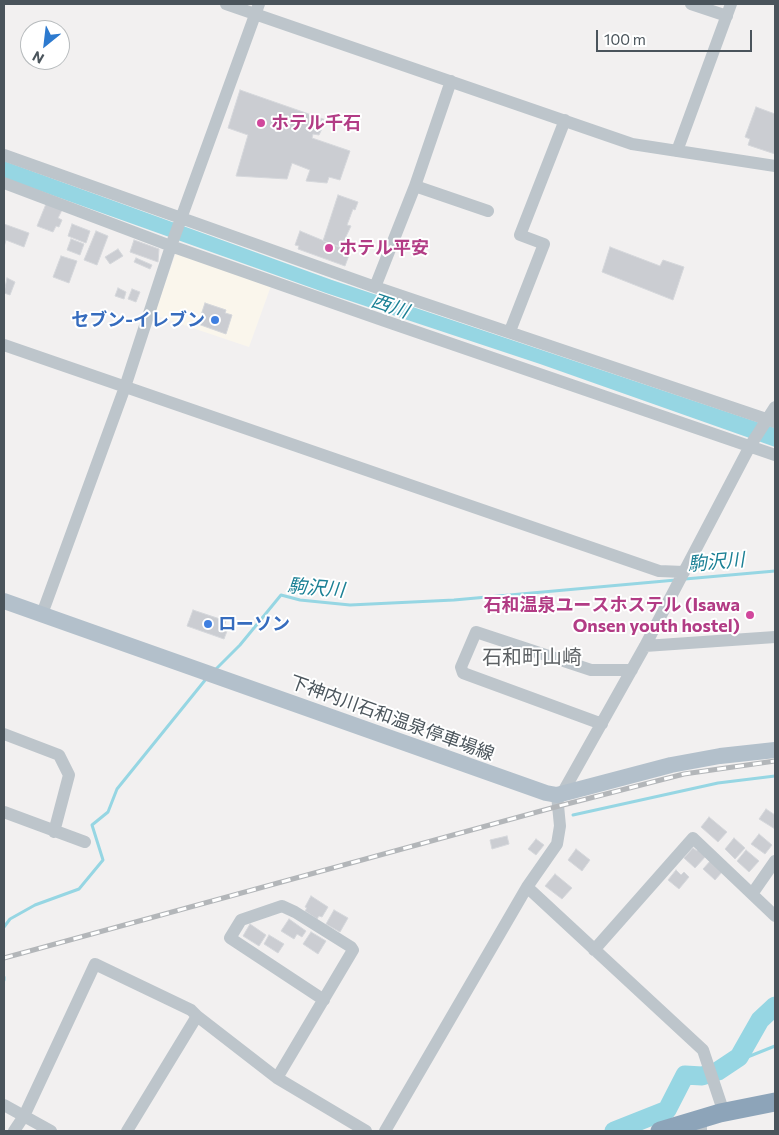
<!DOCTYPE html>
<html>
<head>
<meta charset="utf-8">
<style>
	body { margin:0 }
	#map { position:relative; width:779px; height:1135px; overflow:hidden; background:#f2f0f0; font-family:Commissioner,sans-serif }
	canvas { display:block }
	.frame { position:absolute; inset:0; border:5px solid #4a545b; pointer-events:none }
	.north { position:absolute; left:20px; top:20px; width:50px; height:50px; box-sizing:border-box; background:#fff; border:1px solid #b7bbbd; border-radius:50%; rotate:209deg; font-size:14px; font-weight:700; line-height:20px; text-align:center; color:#4a545b }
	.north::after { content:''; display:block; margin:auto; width:18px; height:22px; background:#2d7acf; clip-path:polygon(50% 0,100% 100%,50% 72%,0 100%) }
	.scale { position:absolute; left:596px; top:30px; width:156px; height:22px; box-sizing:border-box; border:2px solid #4a545b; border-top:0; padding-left:6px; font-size:15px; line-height:18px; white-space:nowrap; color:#4a545b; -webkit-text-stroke:4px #fff; paint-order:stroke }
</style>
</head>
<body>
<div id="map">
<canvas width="779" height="1135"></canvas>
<div class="frame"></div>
<div class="north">N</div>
<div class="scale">100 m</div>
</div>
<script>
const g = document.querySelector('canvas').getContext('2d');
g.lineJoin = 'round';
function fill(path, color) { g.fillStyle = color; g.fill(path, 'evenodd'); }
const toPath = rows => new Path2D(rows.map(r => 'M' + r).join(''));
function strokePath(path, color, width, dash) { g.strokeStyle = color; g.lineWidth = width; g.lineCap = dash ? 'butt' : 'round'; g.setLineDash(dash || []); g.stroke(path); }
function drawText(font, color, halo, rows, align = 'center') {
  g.font = font + ' Commissioner,"Noto Sans JP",sans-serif'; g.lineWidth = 4; g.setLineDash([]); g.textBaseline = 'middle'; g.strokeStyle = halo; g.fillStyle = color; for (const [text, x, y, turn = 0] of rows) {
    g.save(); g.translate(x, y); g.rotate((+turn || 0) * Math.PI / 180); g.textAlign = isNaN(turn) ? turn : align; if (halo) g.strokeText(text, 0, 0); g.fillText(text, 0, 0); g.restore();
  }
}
const commercial = toPath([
	[176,253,272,283,249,347,154,315]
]);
const water = toPath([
	[4,161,332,280,775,428,775,447,540,364,326,293,4,178]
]);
const stream = toPath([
	[685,579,775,571],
	[214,671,240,645,281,595,300,600,350,605,454,600,676,580],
	[573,815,718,783,775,776],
	[4,927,10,919,35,905,79,889,103,860,92,825,108,812,117,789,206,679],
	[4,977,4,980],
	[745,1058,775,1046]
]);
const river = toPath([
	[614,1131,667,1110,685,1075,702,1076,718,1071,739,1057,760,1020,775,1006]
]);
const building = toPath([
	[240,90,326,120,319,135,313,134,312,138,350,151,340,180,329,177,327,183,306,181,310,170,292,163,287,179,236,176,248,135,228,128,240,90],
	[756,107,775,114,775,154,748,145,750,139,745,137,756,107],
	[338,195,358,202,355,210,353,209,347,225,351,226,341,247,323,241,338,195],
	[46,204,62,210,58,218,62,220,59,227,56,226,53,232,37,226,46,204],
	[4,224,29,233,24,247,6,240,4,247,4,224],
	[72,224,90,231,86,243,68,236,72,224],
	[96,231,108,236,97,265,84,260,96,231],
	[300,231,341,248,344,240,353,244,345,266,298,249,299,246,295,245,300,231],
	[71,239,84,244,80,255,67,250,71,239],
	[134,240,159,249,158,262,130,252,134,240],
	[610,247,660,266,663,260,684,267,673,300,602,272,610,247],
	[118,249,123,256,110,264,105,257,118,249],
	[61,256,77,261,69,283,53,277,61,256],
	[136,258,152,265,150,269,134,262,136,258],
	[7,278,15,282,10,295,4,293,7,278],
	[118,288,126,292,124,299,115,296,118,288],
	[132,289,140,292,136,302,128,299,132,289],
	[205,303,226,310,225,313,232,315,226,334,198,324,205,303],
	[193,610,226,621,223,628,227,631,224,639,187,626,193,610],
	[766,809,775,815,775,829,759,819,766,809],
	[709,817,727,832,718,842,701,827,709,817],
	[759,834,772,845,765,854,751,844,759,834],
	[507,836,509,844,492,849,490,840,507,836],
	[734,838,745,848,735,859,725,849,734,838],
	[536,839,544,845,536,855,528,849,536,839],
	[693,848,697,851,699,849,706,856,695,868,684,858,693,848],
	[576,849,590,860,582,871,568,860,576,849],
	[746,850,759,861,749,872,737,861,746,850],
	[712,859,722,872,715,880,703,869,712,859],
	[676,870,681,875,684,872,689,877,679,889,668,880,676,870],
	[555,874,572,888,562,899,545,886,555,874],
	[311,896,328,907,322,917,319,916,317,919,305,911,307,908,305,907,311,896],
	[334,910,348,918,340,932,326,924,334,910],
	[289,919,306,931,302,937,297,934,294,939,281,931,289,919],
	[250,924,266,935,259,946,243,936,250,924],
	[311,932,326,941,318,954,303,944,311,932],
	[269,935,284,944,278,953,264,944,269,935]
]);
const minor = toPath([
	[226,4,632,144,775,166],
	[691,4,727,16],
	[677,151,731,4],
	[4,155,375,287,775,422],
	[4,183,171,246,385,321,775,455],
	[415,186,488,211],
	[375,287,415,186,451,81],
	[510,331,544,244,520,235,565,120],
	[4,345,659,571,684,572],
	[42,614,125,387,171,246,259,4],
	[645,646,775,637],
	[602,724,463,673,461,667,476,632,591,670,632,670],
	[4,734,59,755,69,775,54,832],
	[563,792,645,646,750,446,775,407],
	[4,812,85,842],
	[527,887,703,1050,724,1113],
	[752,894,775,861],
	[594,950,693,838,775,916],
	[277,1078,353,950,351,947,295,912,282,906,241,920,230,938,324,1000],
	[4,1105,51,1131],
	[14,1131,24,1116,95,964,191,1010,197,1016],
	[127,1131,197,1016,277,1078,366,1131],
	[385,1131,527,887,557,844,560,826,557,795],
	[701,1131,701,1119]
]);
const major = toPath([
	[4,601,546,793,557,795,671,765,720,756,775,750]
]);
const highway = toPath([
	[660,1131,720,1113,775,1102]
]);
const rail = toPath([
	[4,958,559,806,684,774,775,761]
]);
const markers = [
	[261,123,5,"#d1479c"],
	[329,248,5,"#d1479c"],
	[215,320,5,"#3f7fe0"],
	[750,615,5,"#d1479c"],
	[208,624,5,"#3f7fe0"]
];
const hotelNames = [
	["ホテル千石",271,123],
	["ホテル平安",339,248],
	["石和温泉ユースホステル (Isawa",740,605,"right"],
	["Onsen youth hostel)",740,626,"right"]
];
const shopNames = [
	["セブン-イレブン",205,320],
	["ローソン",218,624,"left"]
];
const streetNames = [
	["下神内川石和温泉停車場線",392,718,20]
];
const waterNames = [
	["西川",390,306,19],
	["駒沢川",716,562,-5],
	["駒沢川",316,588,5]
];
const quarterNames = [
	["石和町山崎",532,657]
];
fill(commercial, '#faf6ec');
fill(water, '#96d6e3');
strokePath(stream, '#96d6e3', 3);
strokePath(river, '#96d6e3', 19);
fill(building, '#cbcdd2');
strokePath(building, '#d5d7db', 1);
strokePath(minor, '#bdc5cb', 12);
strokePath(major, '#b3c0cb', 16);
strokePath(highway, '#8da4b9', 19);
strokePath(rail, '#b3b6b9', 5);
strokePath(rail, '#fff', 3, [9]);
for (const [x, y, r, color] of markers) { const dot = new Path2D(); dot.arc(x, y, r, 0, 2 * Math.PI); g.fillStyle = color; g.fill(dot); strokePath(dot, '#fff', 2); }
drawText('bold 18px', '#b23c85', '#fff', hotelNames, 'left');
drawText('bold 18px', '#366cbe', '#fff', shopNames, 'right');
drawText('18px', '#4a545b', '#fff', streetNames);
drawText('italic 19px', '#1b8095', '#fff', waterNames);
drawText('20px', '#5d6164', '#fff', quarterNames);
</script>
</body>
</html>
